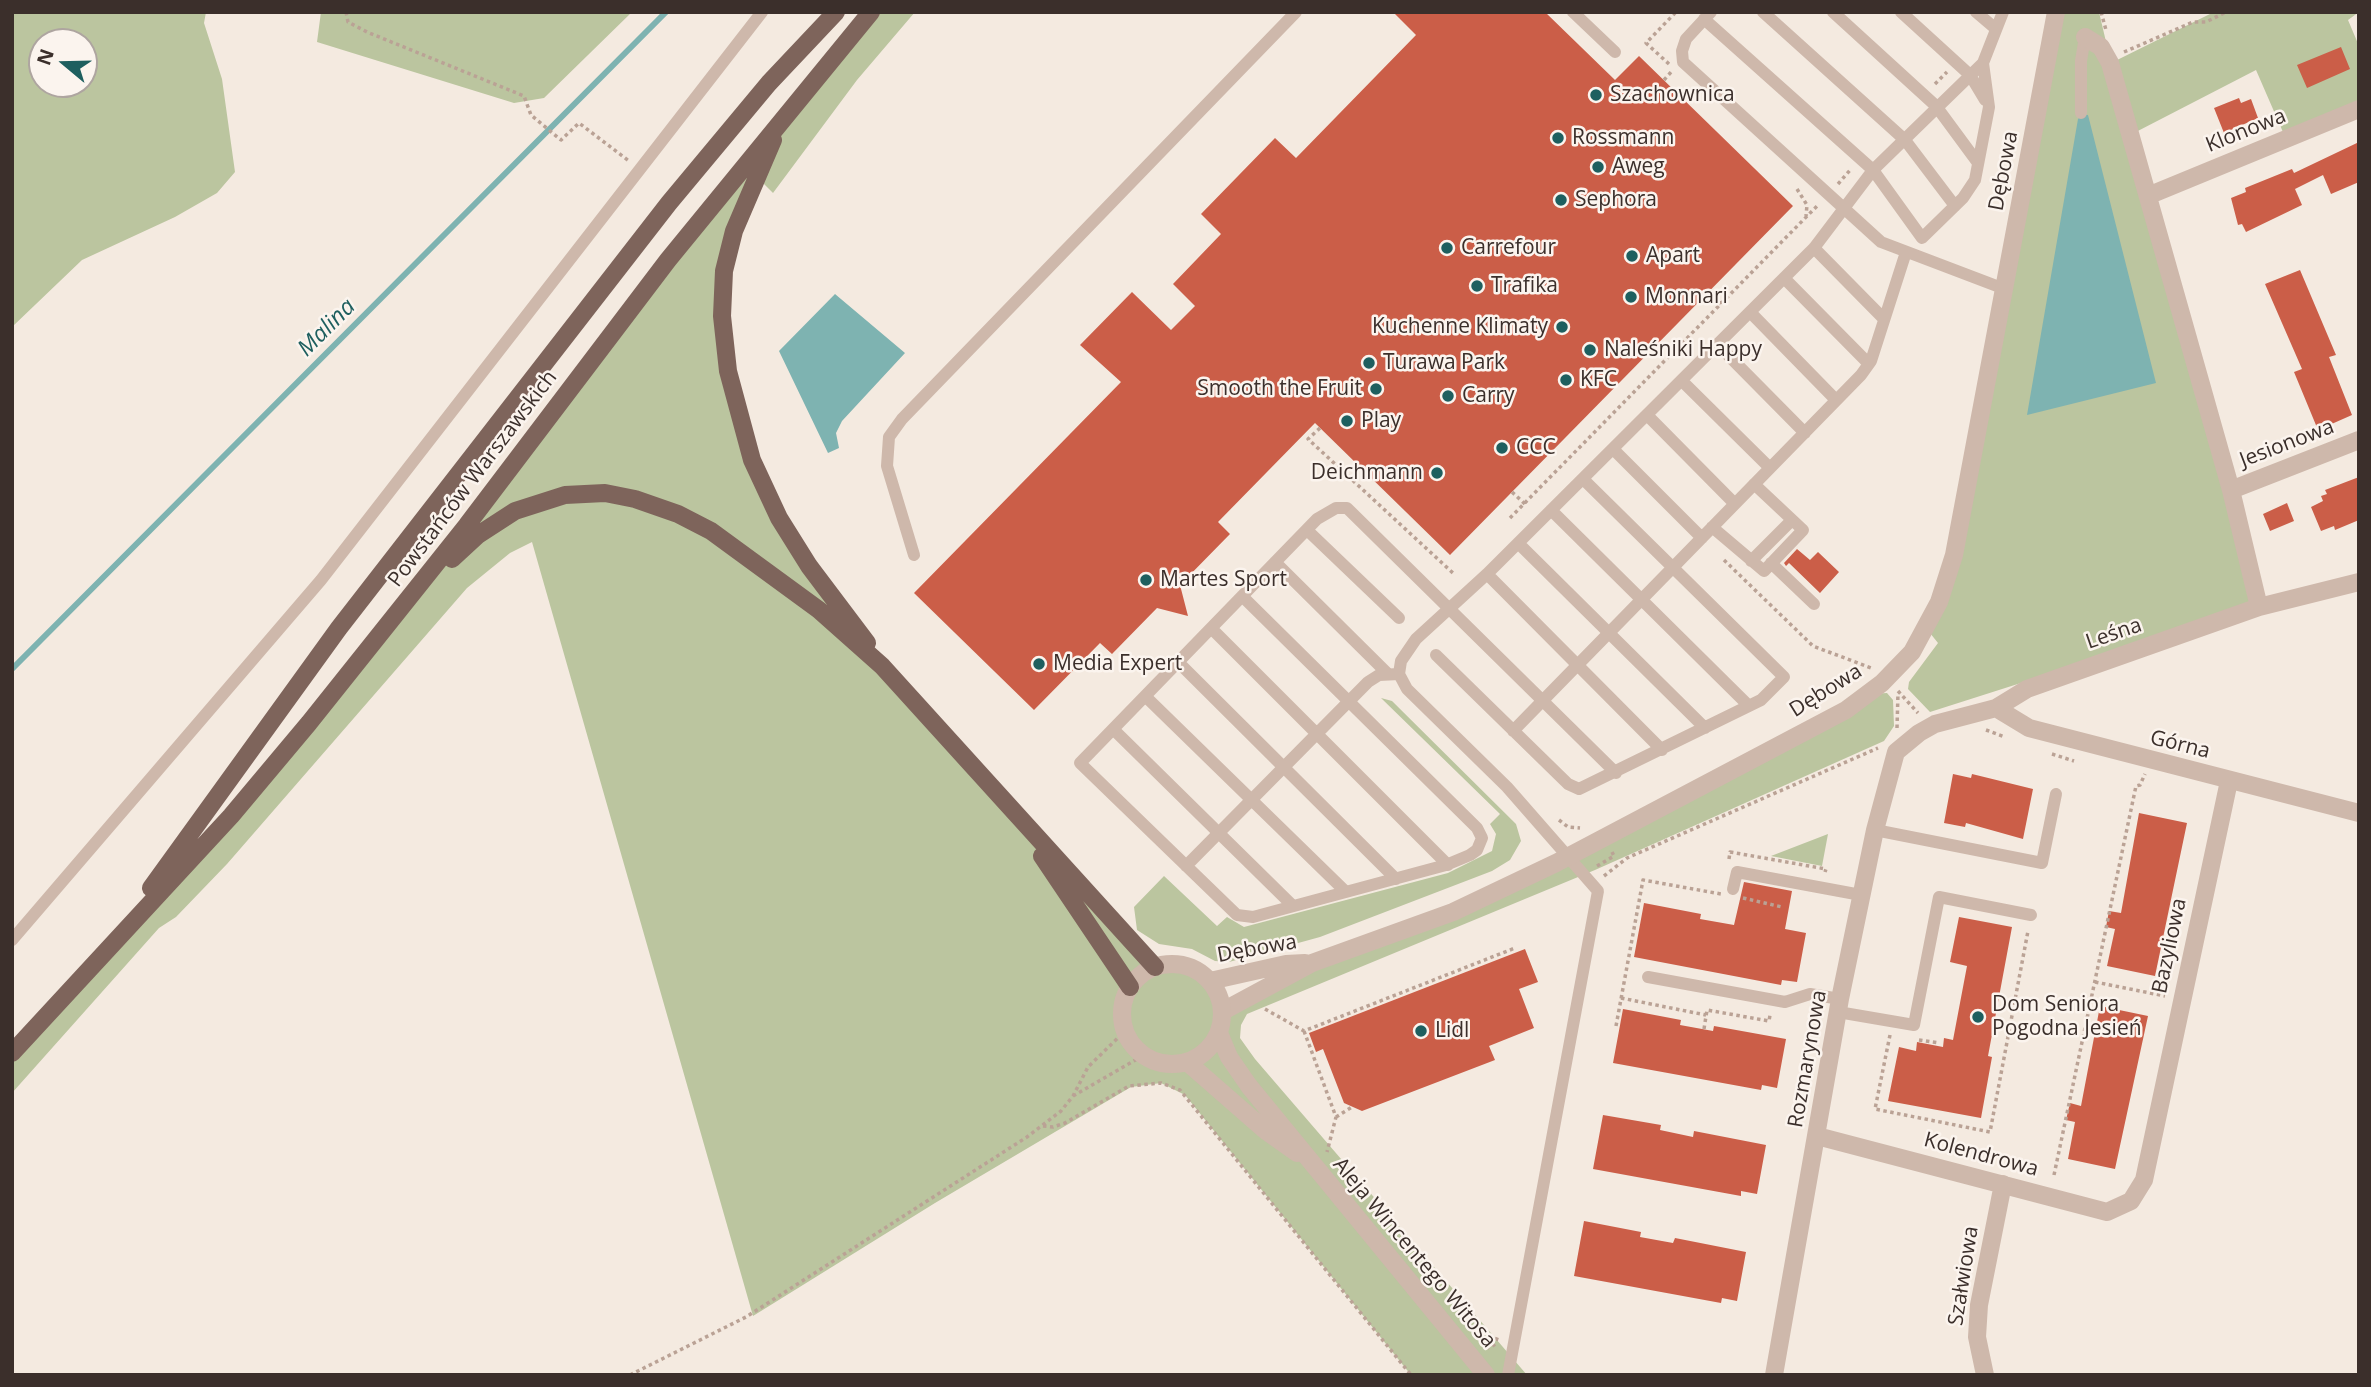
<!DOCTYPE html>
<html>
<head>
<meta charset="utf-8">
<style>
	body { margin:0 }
	#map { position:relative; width:2371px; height:1387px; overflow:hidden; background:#f4eae0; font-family:"Open Sans",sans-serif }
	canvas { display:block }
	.frame { position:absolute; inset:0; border:14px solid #3b2f2b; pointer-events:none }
	.north { position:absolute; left:28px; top:28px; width:70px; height:70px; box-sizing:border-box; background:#fbf4ee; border:2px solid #aea5a0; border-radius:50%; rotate:289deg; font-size:19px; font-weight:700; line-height:28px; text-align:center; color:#3b2f2b }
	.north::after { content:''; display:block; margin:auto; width:24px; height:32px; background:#1e5f5f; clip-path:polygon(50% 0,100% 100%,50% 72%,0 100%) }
</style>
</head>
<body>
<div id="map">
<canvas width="2371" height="1387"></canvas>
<div class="frame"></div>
<div class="north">N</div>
</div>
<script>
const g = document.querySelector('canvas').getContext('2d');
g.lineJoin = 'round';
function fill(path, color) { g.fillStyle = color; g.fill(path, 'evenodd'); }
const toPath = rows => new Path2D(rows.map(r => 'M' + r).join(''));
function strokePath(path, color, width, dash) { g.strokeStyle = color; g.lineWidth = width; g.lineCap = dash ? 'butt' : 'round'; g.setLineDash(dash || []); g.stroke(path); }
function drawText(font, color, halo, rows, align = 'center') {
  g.font = font + ' "Open Sans",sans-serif'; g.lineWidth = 5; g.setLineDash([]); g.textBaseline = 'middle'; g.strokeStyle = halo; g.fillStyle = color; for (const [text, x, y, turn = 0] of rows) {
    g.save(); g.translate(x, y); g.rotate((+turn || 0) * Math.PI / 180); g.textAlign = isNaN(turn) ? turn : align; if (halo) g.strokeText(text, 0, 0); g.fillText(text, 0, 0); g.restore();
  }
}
const green = toPath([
	[12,12,206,12,204,23,222,79,235,172,217,193,175,217,82,260,12,327],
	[42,42,84,42,84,84,42,84],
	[321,12,632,12,544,98,514,103,317,42],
	[871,12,915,12,857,80,773,193,756,176,722,292,752,460,858,629,1155,966,1170,963,1199,971,1219,995,1223,1010,1238,1001,1453,912,1869,694,1887,693,1893,700,1894,726,1884,741,1595,870,1247,1014,1241,1025,1240,1038,1255,1059,1527,1375,1411,1375,1185,1095,1161,1083,1131,1087,935,1203,753,1316,532,542,510,553,467,588,227,864,176,917,159,928,12,1093,12,1053,231,816],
	[2056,12,2099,12,2111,63,2214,12,2359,12,2348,20,2359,46,2359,109,2286,139,2256,70,2132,134,2259,607,1930,712,1908,689,1909,682,1938,643,1926,628,1939,602],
	[1381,698,1392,701,1516,824,1521,841,1510,860,1492,871,1320,937,1229,962,1215,961,1192,949,1159,944,1137,930,1134,907,1164,876,1217,926,1227,917,1244,927,1448,873,1492,851,1496,834,1490,824,1500,814],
	[1828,834,1822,866,1771,856]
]);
const water = toPath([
	[2082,114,2088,115,2156,383,2027,415,2078,119],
	[835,294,905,353,842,421,836,433,839,448,828,453,779,351]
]);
const stream = toPath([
	[12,669,666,12]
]);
const building = toPath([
	[1393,12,1545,12,1615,80,1639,56,1793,206,1450,555,1315,423,1218,522,1230,534,1180,585,1188,616,1157,608,1112,654,1100,643,1034,710,914,593,1121,382,1080,345,1132,292,1171,330,1195,306,1173,284,1221,234,1201,214,1275,138,1296,158,1416,35],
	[2341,47,2350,69,2307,88,2297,65],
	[2239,98,2241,103,2251,99,2258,118,2224,133,2214,108],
	[2359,142,2359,182,2331,194,2323,175,2295,189,2302,205,2246,232,2242,224,2238,225,2231,198,2246,192,2245,188,2292,169,2294,173],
	[2300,270,2336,355,2329,357,2352,415,2318,430,2294,372,2302,369,2265,284],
	[2359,477,2359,520,2335,530,2334,526,2321,531,2311,507,2323,501,2321,496,2327,494,2325,490],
	[2287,503,2294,521,2270,531,2263,514],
	[1797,549,1810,560,1818,552,1839,572,1820,593,1789,563,1786,566,1784,563],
	[1953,774,1971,778,1972,774,2033,789,2023,839,1966,823,1965,827,1944,823],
	[2139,813,2187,823,2155,976,2107,966,2115,929,2106,927,2109,911,2121,913],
	[1744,882,1792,891,1785,929,1806,933,1797,982,1782,980,1781,985,1634,957,1644,903,1701,914,1700,919,1734,925],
	[1959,917,2012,927,1988,1056,1992,1057,1981,1118,1888,1101,1899,1047,1916,1051,1917,1042,1943,1047,1944,1038,1953,1040,1967,966,1950,962],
	[1525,949,1538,982,1519,989,1534,1028,1489,1046,1495,1060,1362,1111,1344,1103,1323,1049,1316,1052,1309,1033],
	[2100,1006,2148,1016,2115,1169,2068,1159,2075,1122,2066,1120,2070,1103,2081,1106],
	[1623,1009,1681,1020,1680,1025,1713,1031,1714,1026,1786,1039,1777,1088,1762,1085,1761,1090,1613,1063],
	[1603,1115,1661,1125,1660,1130,1693,1137,1694,1131,1766,1145,1757,1194,1741,1191,1741,1196,1593,1169],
	[1584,1221,1641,1232,1640,1237,1673,1243,1675,1238,1746,1252,1737,1301,1722,1298,1721,1303,1574,1276]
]);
const path = toPath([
	[346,12,348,22,367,32,524,96,531,115,561,140,579,123,629,161],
	[2101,12,2106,30],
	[2124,52,2193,22,2206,22,2226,12],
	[1669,64,1646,43,1676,12],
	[1664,80,1672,71],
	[1935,84,1947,72],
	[1838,184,1851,169],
	[1797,189,1807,205,1806,216],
	[1708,292,1721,304],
	[1320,428,1308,439,1454,574],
	[1512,492,1525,504],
	[1510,518,1818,205],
	[1724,560,1813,646,1871,668],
	[1898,691,1918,713],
	[1897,728,1898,693],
	[1986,730,2005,737],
	[2052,754,2074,761],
	[1559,820,1568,827,1580,828],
	[1729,859,1730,852,1826,869,1825,872],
	[1597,866,1614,856,1612,852],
	[1604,876,1627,858,1878,748],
	[1743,898,1782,907],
	[2095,982,2165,996],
	[1621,998,1706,1015],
	[1265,1009,1304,1031,1515,948],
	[1616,1026,1643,880,1721,894],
	[1704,1029,1707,1010,1769,1021,1770,1015],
	[1304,1031,1336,1117,1327,1152],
	[1890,1035,1875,1109,1990,1132,2028,931],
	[1919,1040,1939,1043],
	[1073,1096,1144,1055],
	[1336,1117,1352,1107],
	[1043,1126,1053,1127,1065,1123,1129,1086,1161,1083,1180,1090,1411,1375],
	[2054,1175,2136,786,2140,785,2145,774],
	[1486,1347,1490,1348,1495,1344,1498,1335],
	[630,1375,746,1317,1027,1137,1061,1111,1073,1096,1088,1067,1125,1031]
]);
const service = toPath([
	[1573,12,1615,52],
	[1711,12,1686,39,1682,51,1683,62,1881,242,2002,288],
	[1763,12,1905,140,1955,206],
	[1833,12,1936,106,1978,163],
	[1901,12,1970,75,1985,100],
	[1976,12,1996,29],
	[1704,19,1873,170,1983,63],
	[2081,113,2081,61,2085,37],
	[1814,248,1883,318],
	[1784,278,1869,364],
	[1750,312,1836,400],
	[1718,345,1805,433],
	[1682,381,1770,468],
	[1648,416,1735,504],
	[1613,449,1702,538],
	[1551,510,1749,706],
	[1712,527,1764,571,1803,530,1754,484],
	[1307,530,1399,618],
	[1518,543,1705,728],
	[914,555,887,466,889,437,902,419,1296,12],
	[1751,561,1792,520],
	[1275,562,1387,673],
	[1771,563,1814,604],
	[1487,574,1662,750],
	[1242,596,1477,828,1482,838,1477,850,1470,855,1446,865,1253,917,1237,915,1080,763,1317,519,1336,508,1347,508,1616,773],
	[1211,628,1448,865],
	[1436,655,1568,784,1579,789,1761,700,1784,677,1583,479],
	[1178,662,1396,879],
	[1145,696,1346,892],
	[1113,729,1293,906],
	[1513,731,1861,375,1871,361,1906,252],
	[1875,830,2042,863,2056,794],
	[1186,866,1368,682,1379,675,1399,674],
	[1733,889,1737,872,1861,895],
	[12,940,321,580,762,12],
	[1648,977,1785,1002,1810,994,1840,999],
	[1838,1012,1914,1025,1939,897,2031,915],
	[1508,1375,1598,891,1507,787,1407,689,1399,674,1401,661,1416,639,1487,574,1814,248,1873,170,1922,238,1963,198,1975,180,1989,107,1983,63,2003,12]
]);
const minor = toPath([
	[2085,37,2101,47,2110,63,2231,490,2259,607],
	[2150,195,2359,109],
	[2231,490,2359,440],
	[1996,708,2029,728,2359,813],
	[1210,981,1286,964,1305,963],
	[1223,1011,1312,963,1453,912,1556,863,1846,710,1882,683,1912,652,1939,602,1954,555,2056,12],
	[1817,1136,2107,1212,2131,1201,2144,1180,2229,781],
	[1774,1375,1840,999,1875,830,1896,752,1919,733,1935,724,1996,708,2027,689,2259,607,2359,582],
	[1985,1375,1977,1337,1979,1305,2003,1184]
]);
const tertiary = toPath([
	'1122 1014a50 50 0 1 1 100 0a50 50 0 1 1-100 0Z',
	[1219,1033,1229,1057,1249,1086,1486,1375],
	[1187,1062,1266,1131,1297,1153]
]);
const primary = toPath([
	[773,140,734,231,724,271,722,316,728,371,752,460,779,518,809,566,867,643],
	[452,559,478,535,515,511,565,495,605,493,635,499,678,514,711,531,819,610,882,666,1155,967],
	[1042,856,1130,987],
	[151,888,339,628,669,203,769,83,836,12],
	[12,1053,231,816,309,723,467,525,668,260,871,12]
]);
const markers = [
	[1596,95,7,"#1e5f5f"],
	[1558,138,7,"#1e5f5f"],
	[1598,167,7,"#1e5f5f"],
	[1561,200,7,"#1e5f5f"],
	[1447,248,7,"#1e5f5f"],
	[1632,256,7,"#1e5f5f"],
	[1477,286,7,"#1e5f5f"],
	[1631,297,7,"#1e5f5f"],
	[1562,327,7,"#1e5f5f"],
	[1590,350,7,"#1e5f5f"],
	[1369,363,7,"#1e5f5f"],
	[1566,380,7,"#1e5f5f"],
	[1376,389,7,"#1e5f5f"],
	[1448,396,7,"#1e5f5f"],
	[1347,421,7,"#1e5f5f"],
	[1502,448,7,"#1e5f5f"],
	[1437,473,7,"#1e5f5f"],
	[1146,580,7,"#1e5f5f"],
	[1039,664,7,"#1e5f5f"],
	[1978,1017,7,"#1e5f5f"],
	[1421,1031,7,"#1e5f5f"]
];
const poiNames = [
	["Szachownica",1610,95],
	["Rossmann",1572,138],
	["Aweg",1612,167],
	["Sephora",1575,200],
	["Carrefour",1461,248],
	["Apart",1646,256],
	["Trafika",1491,286],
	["Monnari",1645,297],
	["Kuchenne Klimaty",1548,327,"right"],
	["Naleśniki Happy",1604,350],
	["Turawa Park",1383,363],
	["KFC",1580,380],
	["Smooth the Fruit",1362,389,"right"],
	["Carry",1462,396],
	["Play",1361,421],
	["CCC",1516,448],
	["Deichmann",1423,473,"right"],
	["Martes Sport",1160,580],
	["Media Expert",1053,664],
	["Dom Seniora",1992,1005],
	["Pogodna Jesień",1992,1029],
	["Lidl",1435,1031]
];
const streetNames = [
	["Klonowa",2246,131,-22],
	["Dębowa",2004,171,-79],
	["Jesionowa",2287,444,-21],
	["Powstańców Warszawskich",473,479,-53],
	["Leśna",2114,634,-19],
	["Dębowa",1826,691,-32],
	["Górna",2180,745,14],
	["Bazyliowa",2170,946,-78],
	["Dębowa",1257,949,-10],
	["Rozmarynowa",1808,1059,-80],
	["Kolendrowa",1981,1155,15],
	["Aleja Wincentego Witosa",1414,1253,50],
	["Szałwiowa",1964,1276,-81]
];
const waterNames = [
	["Malina",327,328,-45]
];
fill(green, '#bbc59f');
fill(water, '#7eb3b1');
strokePath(stream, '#7eb3b1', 6);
fill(building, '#cb5e48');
strokePath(path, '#baa295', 3.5, [3.5, 3.5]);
strokePath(service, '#ceb8ab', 12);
strokePath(minor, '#ceb8ab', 18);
strokePath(tertiary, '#ceb8ab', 18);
strokePath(primary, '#7e645b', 18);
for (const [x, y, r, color] of markers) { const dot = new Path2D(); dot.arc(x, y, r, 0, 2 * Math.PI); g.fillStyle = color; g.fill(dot); strokePath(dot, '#fbf4ee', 2.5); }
drawText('21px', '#3b2f2b', '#fbf4ee', poiNames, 'left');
drawText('21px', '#3b2f2b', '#fbf4ee', streetNames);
drawText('italic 23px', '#1e5f5f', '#fbf4ee', waterNames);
</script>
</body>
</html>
